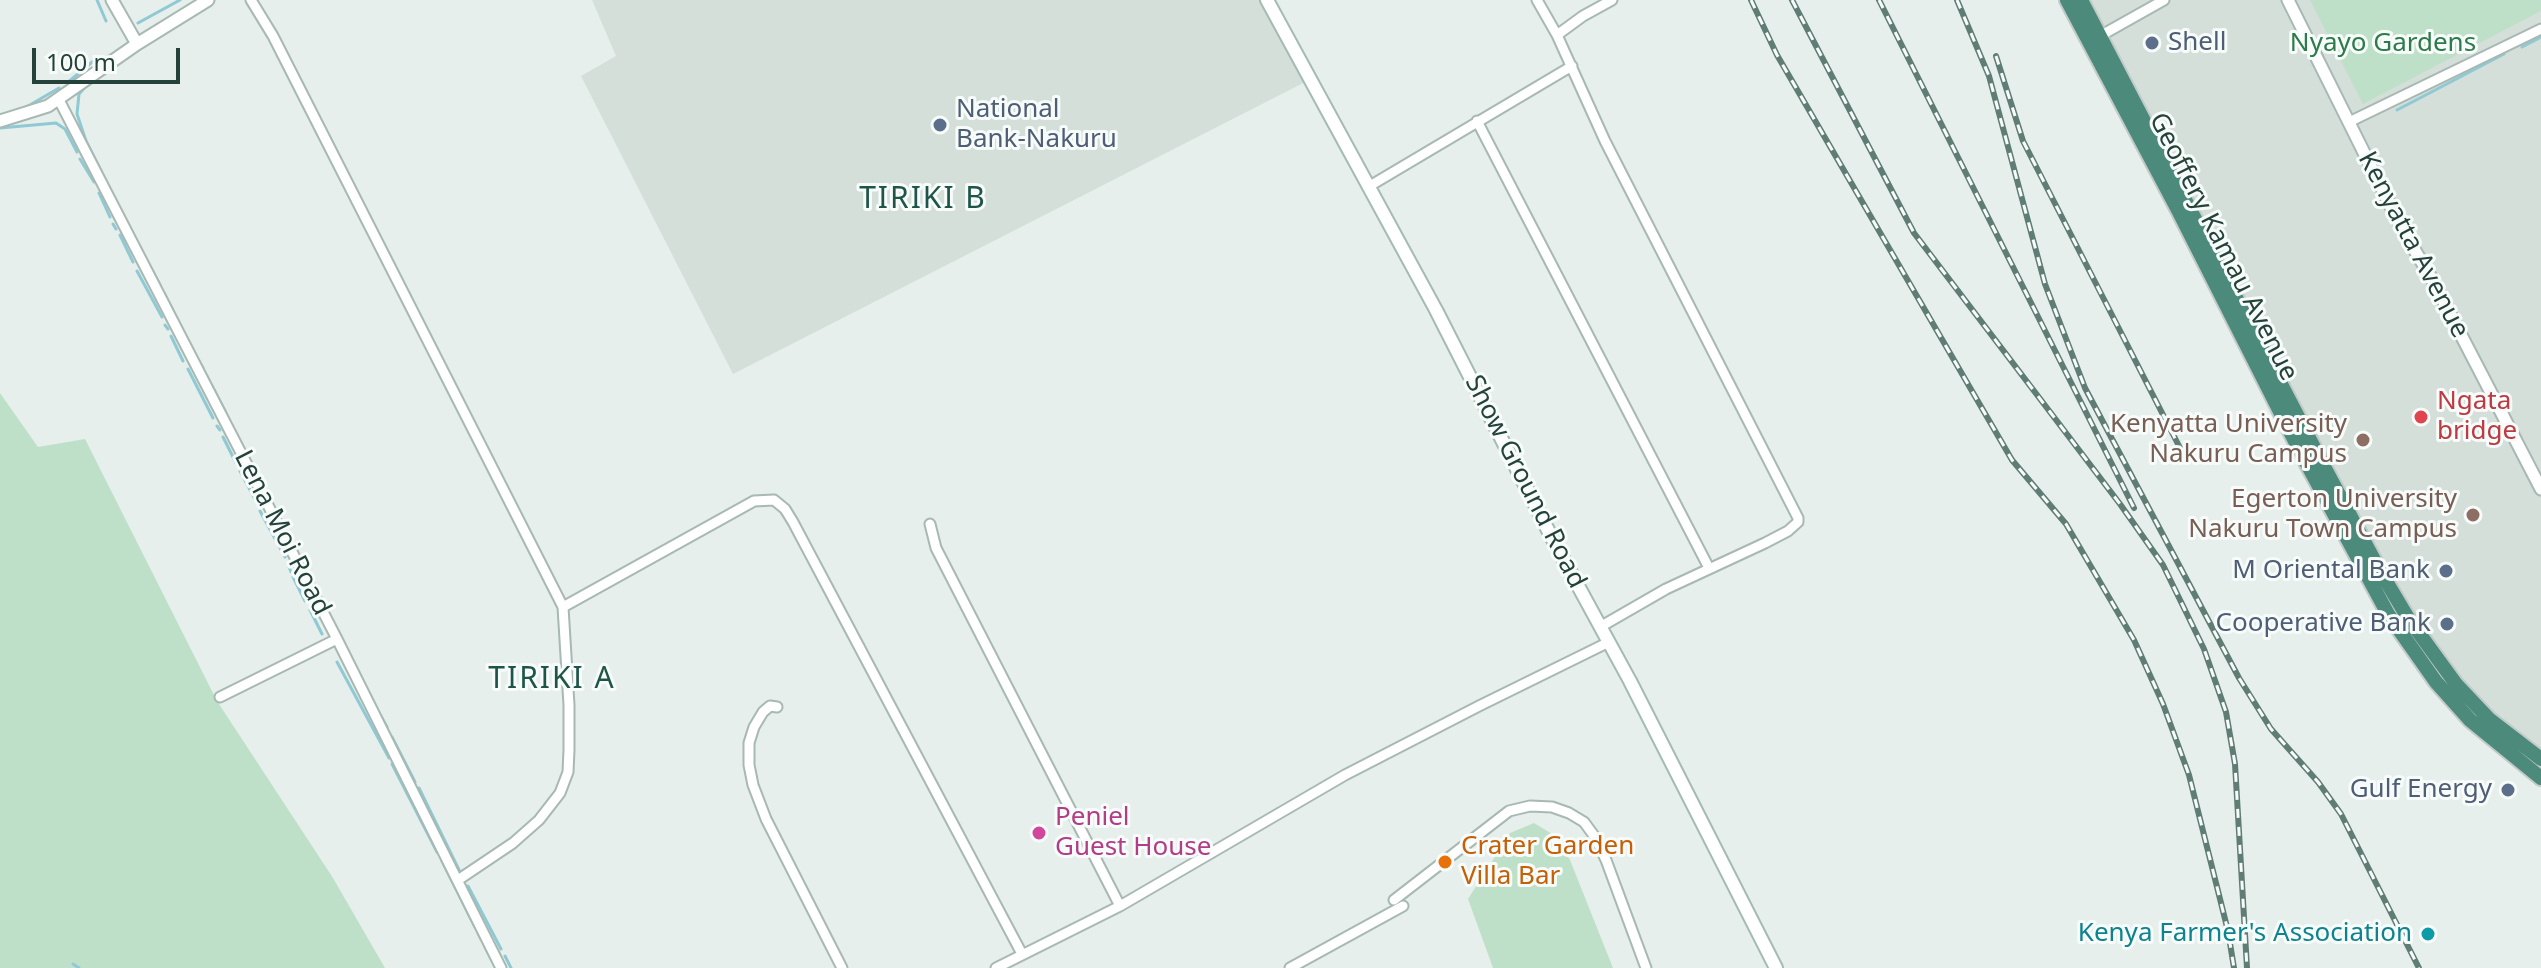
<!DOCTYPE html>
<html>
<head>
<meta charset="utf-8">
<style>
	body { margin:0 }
	#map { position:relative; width:2541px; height:968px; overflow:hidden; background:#e6efeb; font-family:"Noto Sans",sans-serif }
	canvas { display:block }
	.scale { position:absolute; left:32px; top:48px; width:148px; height:36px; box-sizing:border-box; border:4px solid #24423a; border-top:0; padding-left:10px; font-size:24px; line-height:28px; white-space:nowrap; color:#24423a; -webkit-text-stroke:6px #f7fbf9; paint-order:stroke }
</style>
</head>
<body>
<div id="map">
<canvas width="2541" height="968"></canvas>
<div class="scale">100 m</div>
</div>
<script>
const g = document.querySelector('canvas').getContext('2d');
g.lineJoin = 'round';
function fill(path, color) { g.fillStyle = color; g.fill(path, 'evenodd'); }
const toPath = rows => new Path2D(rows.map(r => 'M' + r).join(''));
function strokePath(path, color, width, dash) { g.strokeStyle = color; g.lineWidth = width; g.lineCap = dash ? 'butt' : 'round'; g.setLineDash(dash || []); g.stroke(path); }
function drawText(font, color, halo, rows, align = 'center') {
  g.font = font + ' "Noto Sans",sans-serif'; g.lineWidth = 6; g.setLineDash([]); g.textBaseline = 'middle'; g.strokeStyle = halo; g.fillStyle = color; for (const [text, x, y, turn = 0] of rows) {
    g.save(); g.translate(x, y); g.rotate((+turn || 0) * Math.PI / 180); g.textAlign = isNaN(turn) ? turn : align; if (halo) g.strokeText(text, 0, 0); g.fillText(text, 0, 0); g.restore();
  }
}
const built = toPath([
	[592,0,1276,0,1315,77,733,374,581,76,616,56],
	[2084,0,2541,0,2541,759,2432,657]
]);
const green = toPath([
	[2310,0,2541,0,2541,11,2363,104],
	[0,393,38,447,85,439,217,701,333,878,385,968,0,968],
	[1534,823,1557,837,1570,860,1613,968,1493,968,1468,899,1510,833]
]);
const stream = toPath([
	[97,0,106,21],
	[138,23,180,0],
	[2522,47,2541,37],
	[67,83,97,58],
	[87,85,79,94,77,114,86,141,101,171],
	[23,109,59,88],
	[2397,110,2504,54],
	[0,128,56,123,65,129,77,152],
	[80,159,94,182],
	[105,179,110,190],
	[99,193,110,217],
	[113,224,116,229],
	[120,235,133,262],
	[145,257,160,285],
	[137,271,162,317],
	[164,293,181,327],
	[165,325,168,329],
	[171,336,183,361],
	[196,356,203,368],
	[188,369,213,418],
	[206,375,209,380],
	[212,386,225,411],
	[217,426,220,430],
	[223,437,236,463],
	[240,471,257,503],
	[260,511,285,557],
	[288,564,291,572],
	[293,577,305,601],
	[310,610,322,634],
	[337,662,389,758],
	[375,706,387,727],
	[392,737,415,782],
	[392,764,437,852],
	[419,788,461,874],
	[442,861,475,927],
	[468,886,501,949],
	[478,933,481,939],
	[485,947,496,968],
	[505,956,511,968],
	[73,964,79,968]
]);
const minor = toPath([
	[251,0,273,36,563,607,754,501,774,500,785,509,793,522,1022,954],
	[1537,0,1557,35],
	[2100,36,2164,0],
	[59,100,337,639,501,968],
	[1477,121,1709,568],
	[2349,122,2541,29],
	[1368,187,1572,66],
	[930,524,936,548,1120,906],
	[1600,627,1666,589,1765,543,1788,531,1798,522,1798,518,1605,141,1557,35,1583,16,1612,0],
	[220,697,337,639],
	[777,707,770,706,763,712,754,727,749,743,749,765,753,785,766,819,842,968],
	[458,880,513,843,539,820,560,793,568,772,569,750,569,705,563,607],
	[1394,900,1509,811,1530,806,1552,807,1569,813,1584,822,1595,837,1606,860,1646,968],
	[996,968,1120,906,1345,775,1479,706,1609,642],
	[1290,968,1403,906]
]);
const tertiary = toPath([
	[112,0,137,44,208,0],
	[2288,0,2402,229,2432,279,2541,489],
	[0,121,48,106,137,44]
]);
const secondary = toPath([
	[1267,0,1436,310,1552,538,1630,681,1776,968]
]);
const trunk = toPath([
	[2067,0,2178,210,2301,453,2388,614,2436,682,2470,720,2541,778],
	[2081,0,2321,461,2380,571,2408,618,2456,684,2489,719,2541,759]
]);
const rail = toPath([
	[1751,0,1777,55,2012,460,2066,524,2134,640,2163,704,2189,775,2228,931,2234,968],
	[1792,0,1914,233,2120,504,2163,565,2204,649,2226,712,2235,764,2247,968],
	[1879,0,2134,508],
	[1957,0,1989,76,2045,284,2085,388,2239,678,2271,729,2318,782,2341,814,2419,968],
	[1996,56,2023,141,2180,448]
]);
const markers = [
	[2152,43,8,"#5c6f8a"],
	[940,125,8,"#5c6f8a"],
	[2421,417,8,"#e0444e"],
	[2363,440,8,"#8d6e63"],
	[2473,515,8,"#8d6e63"],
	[2446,571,8,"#5c6f8a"],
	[2447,624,8,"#5c6f8a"],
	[2508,790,8,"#5c6f8a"],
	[1039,833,8,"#d1479c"],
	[1445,862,8,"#e8710a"],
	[2428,934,8,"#0f9aa8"]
];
const serviceNames = [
	["Shell",2168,43,"left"],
	["National",956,110,"left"],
	["Bank-Nakuru",956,140,"left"],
	["M Oriental Bank",2430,571],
	["Cooperative Bank",2431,624],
	["Gulf Energy",2492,790]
];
const parkNames = [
	["Nyayo Gardens",2383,44]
];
const streetNames = [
	["Kenyatta Avenue",2413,245,62],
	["Geoffery Kamau Avenue",2223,247,63],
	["Show Ground Road",1525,482,63],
	["Lena Moi Road",282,533,63]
];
const healthNames = [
	["Ngata",2437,402],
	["bridge",2437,432]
];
const educationNames = [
	["Kenyatta University",2347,425],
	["Nakuru Campus",2347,455],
	["Egerton University",2457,500],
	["Nakuru Town Campus",2457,530]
];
const hotelNames = [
	["Peniel",1055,818],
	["Guest House",1055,848]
];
const foodNames = [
	["Crater Garden",1461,847],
	["Villa Bar",1461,877]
];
const cultureNames = [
	["Kenya Farmer's Association",2412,934]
];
const quarterNames = [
	["TIRIKI B",923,199],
	["TIRIKI A",552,679]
];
fill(built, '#d4dfda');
fill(green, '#bfe0c8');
strokePath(stream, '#8ec9d4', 3);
strokePath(minor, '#a8b8b2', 13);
strokePath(tertiary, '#a8b8b2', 15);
strokePath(secondary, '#a4bbb3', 16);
strokePath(trunk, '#c2cac8', 18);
strokePath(minor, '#fff', 9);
strokePath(tertiary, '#fff', 11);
strokePath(secondary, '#fff', 12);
strokePath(trunk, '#4c8a7c', 14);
strokePath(rail, '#5f7d75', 6);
strokePath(rail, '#f7fbf9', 3, [9]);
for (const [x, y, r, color] of markers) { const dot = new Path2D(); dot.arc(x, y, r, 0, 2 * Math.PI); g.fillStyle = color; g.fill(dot); strokePath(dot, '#f7fbf9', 3); }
drawText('26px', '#4e5e75', '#f7fbf9', serviceNames, 'right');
drawText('26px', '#2d7a4b', '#f7fbf9', parkNames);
drawText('26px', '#24423a', '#f7fbf9', streetNames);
drawText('26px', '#be3a42', '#f7fbf9', healthNames, 'left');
drawText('26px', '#785e54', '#f7fbf9', educationNames, 'right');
drawText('26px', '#b23c85', '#f7fbf9', hotelNames, 'left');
drawText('26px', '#c56008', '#f7fbf9', foodNames, 'left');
drawText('26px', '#0d838f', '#f7fbf9', cultureNames, 'right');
g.letterSpacing = '2px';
drawText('30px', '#1f5548', '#f7fbf9', quarterNames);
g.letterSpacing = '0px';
</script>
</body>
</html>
